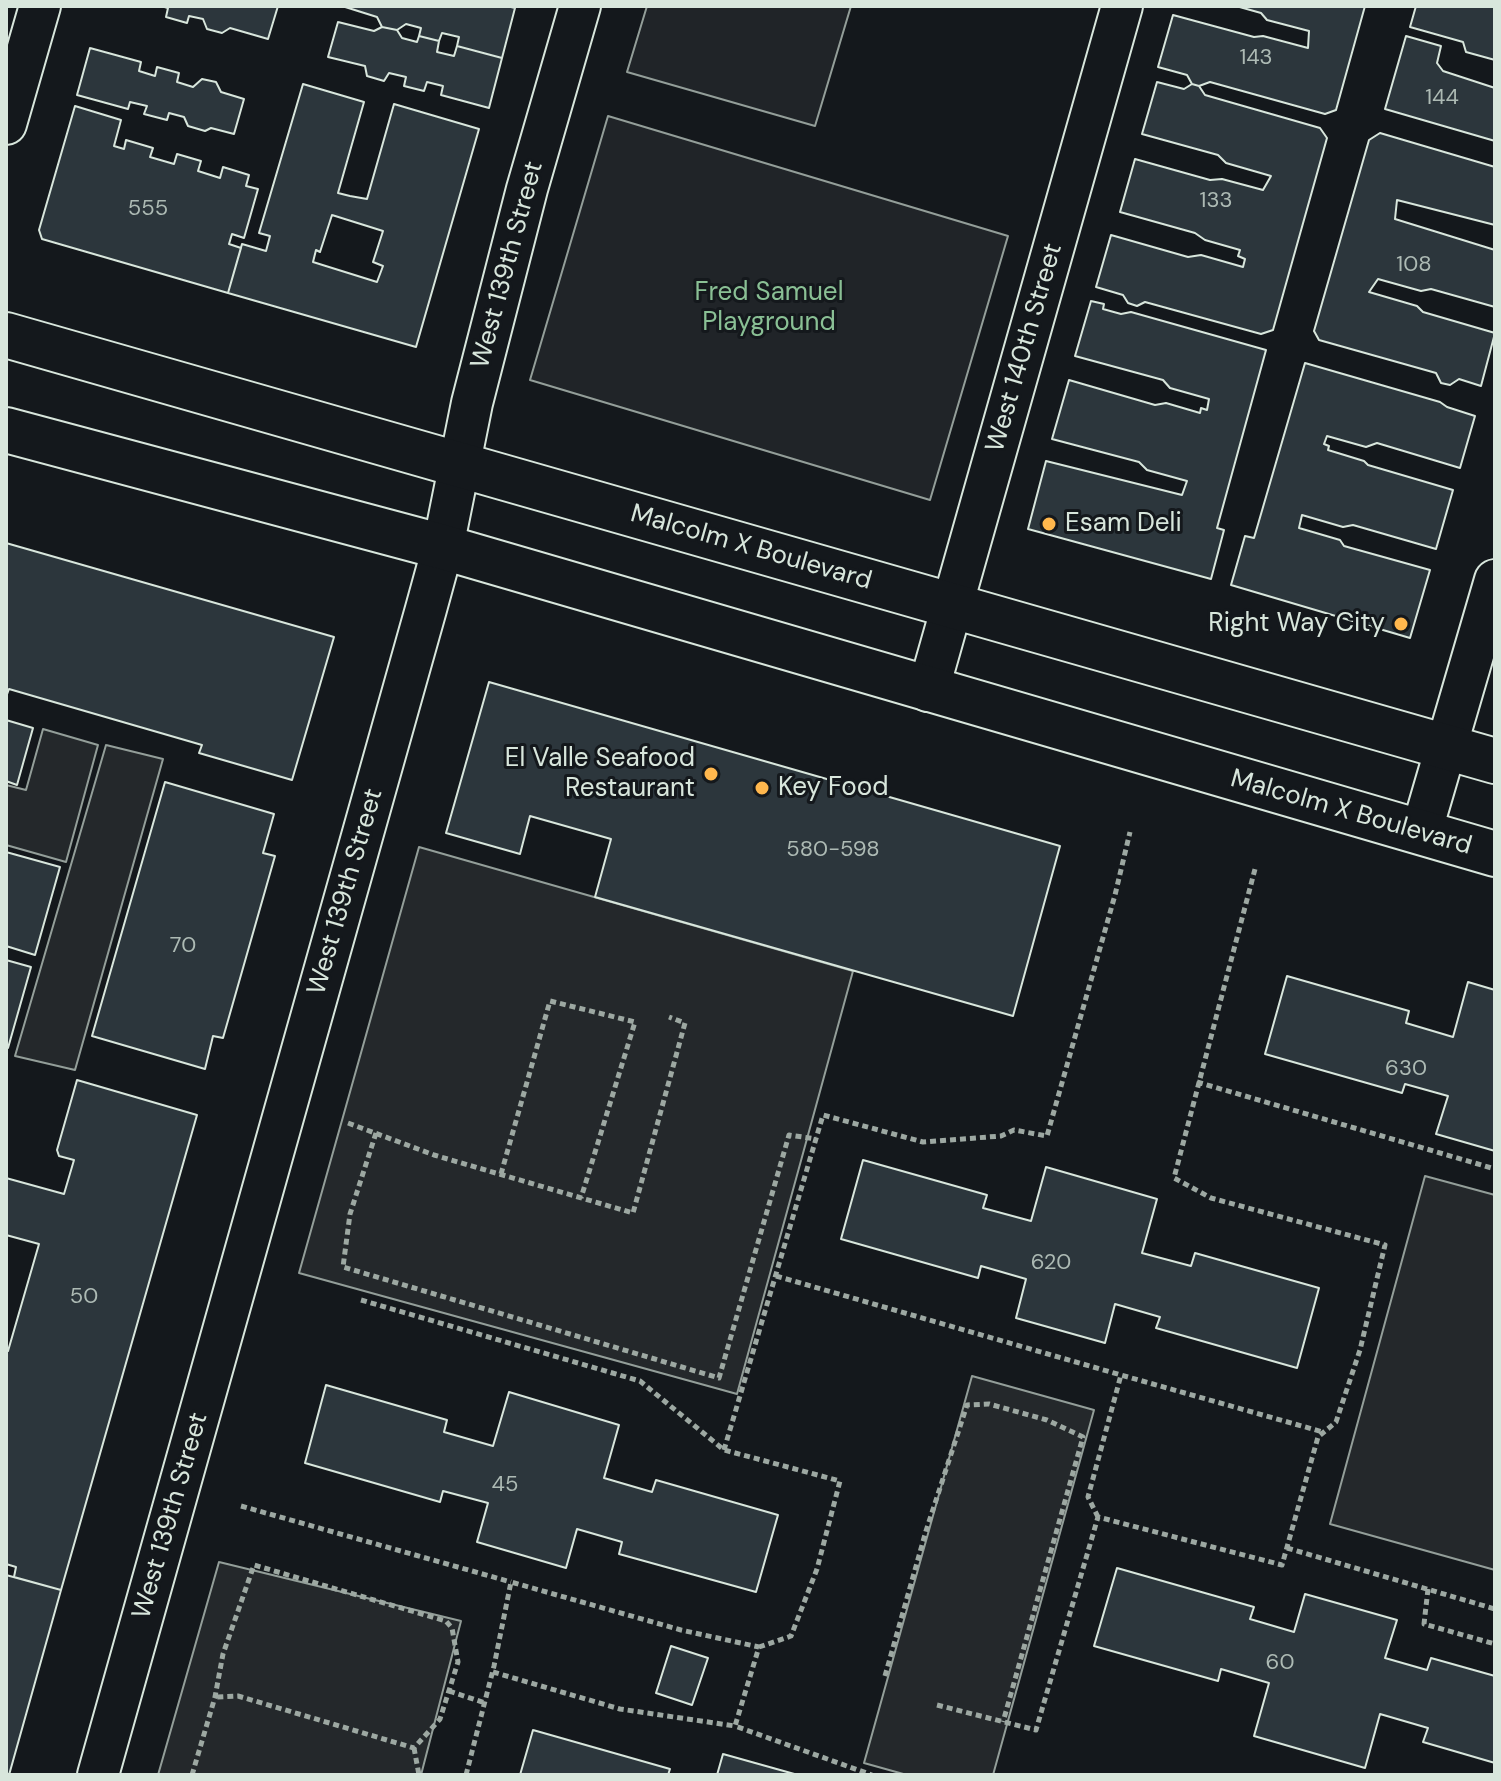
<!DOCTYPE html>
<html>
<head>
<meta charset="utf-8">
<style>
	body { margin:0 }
	#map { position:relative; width:1501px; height:1781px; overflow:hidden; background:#14181c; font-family:"DM Sans",sans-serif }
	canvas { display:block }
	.frame { position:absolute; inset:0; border:8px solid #d8e6dc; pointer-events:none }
</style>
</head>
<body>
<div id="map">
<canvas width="1501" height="1781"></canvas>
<div class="frame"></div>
</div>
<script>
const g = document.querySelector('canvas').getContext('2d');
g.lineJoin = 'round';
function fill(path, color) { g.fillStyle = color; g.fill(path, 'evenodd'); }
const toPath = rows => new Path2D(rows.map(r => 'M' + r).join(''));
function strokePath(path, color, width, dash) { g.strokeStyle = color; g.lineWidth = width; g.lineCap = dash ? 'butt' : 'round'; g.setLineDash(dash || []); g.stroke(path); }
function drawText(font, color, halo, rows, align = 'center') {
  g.font = font + ' "DM Sans",sans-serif'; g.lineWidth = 6; g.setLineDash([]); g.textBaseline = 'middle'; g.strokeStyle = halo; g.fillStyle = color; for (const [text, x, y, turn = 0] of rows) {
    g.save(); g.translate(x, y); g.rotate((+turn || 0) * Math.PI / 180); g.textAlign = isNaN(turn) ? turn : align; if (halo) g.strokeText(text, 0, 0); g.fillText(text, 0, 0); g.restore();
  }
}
const green = toPath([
	[647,6,851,6,815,126,627,72,647,6],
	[608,116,1008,236,930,500,530,380,608,116]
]);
const parking = toPath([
	[43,729,98,745,66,862,6,845,6,785,26,790,43,729],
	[106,745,163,759,75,1070,15,1056,106,745],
	[419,847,853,971,737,1394,299,1273,419,847],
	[1425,1176,1495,1195,1495,1570,1330,1524,1425,1176],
	[972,1376,1094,1410,993,1775,907,1775,864,1763,972,1376],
	[219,1562,461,1621,421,1775,158,1775,219,1562]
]);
const building = toPath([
	[161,6,278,6,268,39,230,28,222,33,207,29,203,19,189,16,187,23,166,17,168,8,161,6],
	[342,6,507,6,515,8,502,58,457,46,459,37,442,33,439,41,419,36,421,28,406,24,397,30,382,27,377,17,342,6],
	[1236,6,1365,6,1336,110,1325,114,1210,82,1199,86,1192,84,1187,75,1158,67,1173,15,1254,37,1263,36,1308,48,1309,31,1267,20,1261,13,1236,6],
	[1416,6,1495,6,1495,60,1466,52,1463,42,1410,27,1416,6],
	[338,22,374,31,382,27,397,30,402,38,417,42,419,36,439,41,437,52,454,56,457,46,502,58,489,108,441,95,443,86,427,82,424,91,404,86,406,77,389,73,384,81,367,76,365,66,328,57,338,22],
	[1406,36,1441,46,1437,63,1443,71,1495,88,1495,141,1385,109,1406,36],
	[90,48,141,62,139,71,155,76,157,67,179,73,177,82,193,87,202,79,216,82,221,92,244,99,234,134,211,128,205,131,188,126,184,117,169,113,167,120,144,114,147,106,130,102,128,109,77,95,90,48],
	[1157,82,1184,89,1192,84,1199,86,1205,95,1320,128,1327,138,1273,330,1261,334,1145,302,1137,306,1128,303,1123,295,1096,287,1111,235,1188,257,1201,255,1243,267,1245,259,1238,256,1240,250,1205,240,1195,233,1120,212,1135,159,1210,180,1222,179,1263,190,1271,176,1226,163,1218,155,1142,134,1157,82],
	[303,84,364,102,338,193,350,196,367,199,394,104,479,129,416,347,228,293,242,244,266,251,270,236,259,233,303,84],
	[332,215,383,231,373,262,383,266,377,282,313,262,316,250,320,252,332,215],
	[75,106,121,120,114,146,124,149,126,140,153,148,150,157,174,164,177,154,201,161,198,171,220,178,223,167,249,175,246,186,258,189,244,238,232,234,229,244,241,248,228,293,42,239,39,230,75,106],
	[1380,133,1495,167,1495,225,1397,200,1395,219,1495,250,1495,307,1431,289,1421,291,1378,279,1369,292,1417,306,1423,312,1495,333,1481,386,1459,379,1450,385,1441,383,1436,373,1319,340,1314,331,1369,140,1380,133],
	[1091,301,1104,304,1103,309,1121,314,1131,312,1266,350,1217,528,1224,530,1211,579,1028,529,1046,461,1182,495,1187,481,1147,470,1139,462,1052,439,1069,380,1155,405,1166,403,1200,413,1201,408,1207,410,1209,399,1170,388,1163,380,1075,356,1091,301],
	[1305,363,1440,402,1447,407,1475,416,1460,468,1377,443,1366,447,1327,436,1324,444,1329,446,1328,450,1364,461,1368,465,1453,490,1436,549,1353,525,1343,527,1302,515,1299,528,1340,540,1344,546,1430,570,1410,638,1231,585,1245,536,1254,538,1305,363],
	[6,543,334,637,292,780,199,753,202,745,9,689,6,697,6,543],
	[489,682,1060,846,1013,1016,595,897,611,839,530,816,520,854,446,833,489,682],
	[6,720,33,728,17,785,6,781,6,720],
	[165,782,274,814,263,853,275,856,223,1038,213,1036,205,1069,92,1036,165,782],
	[6,852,60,867,35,955,6,946,6,852],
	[6,960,31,967,8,1048,6,1048,6,960],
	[1287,976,1409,1011,1406,1023,1453,1037,1468,982,1495,990,1495,1151,1436,1134,1448,1096,1405,1084,1402,1093,1265,1054,1287,976],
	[77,1080,197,1115,61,1590,14,1577,16,1567,6,1564,6,1350,8,1351,39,1244,6,1235,6,1178,64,1194,74,1160,59,1156,57,1150,77,1080],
	[863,1160,987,1195,983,1208,1031,1221,1046,1167,1157,1199,1142,1253,1191,1266,1195,1253,1319,1288,1297,1368,1156,1328,1160,1317,1115,1304,1105,1343,1016,1318,1026,1279,981,1266,978,1278,841,1239,863,1160],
	[326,1385,447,1420,444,1432,493,1446,509,1392,619,1425,604,1478,652,1492,656,1480,778,1515,756,1592,619,1554,622,1542,577,1529,566,1568,477,1542,488,1503,443,1491,440,1502,305,1463,326,1385],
	[1117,1568,1254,1607,1250,1619,1294,1632,1305,1594,1397,1620,1385,1658,1427,1670,1431,1658,1495,1676,1495,1763,1423,1742,1428,1728,1380,1714,1365,1768,1254,1736,1269,1683,1221,1669,1218,1681,1094,1646,1117,1568],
	[6,1575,61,1590,9,1775,6,1775,6,1575],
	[671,1646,708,1658,692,1705,656,1693,671,1646],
	[533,1730,670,1769,668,1775,520,1775,533,1730],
	[723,1754,798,1775,717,1775,723,1754]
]);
const path = toPath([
	[1197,1082,1495,1169],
	[348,1123,434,1155,633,1213,685,1023,669,1017],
	[376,1133,350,1214,343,1267,719,1378,789,1135,816,1139],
	[501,1174,550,1001,635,1022,581,1198],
	[776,1276,1121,1375],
	[361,1300,640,1381,724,1450,840,1481,817,1569,791,1636,759,1647],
	[724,1450,823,1115,923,1142,1001,1136,1014,1130,1047,1136,1115,895,1130,832],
	[241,1506,511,1582],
	[1098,1517,1088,1497,1121,1375,1323,1432],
	[1287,1548,1495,1609],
	[1428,1589,1424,1624,1495,1644],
	[493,1672,620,1709,735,1726],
	[885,1676,926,1531,967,1405,989,1404,1047,1420,1083,1437,1003,1722],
	[449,1691,485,1703],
	[937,1705,1036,1730,1098,1517,1282,1565,1318,1437,1336,1422,1360,1350,1385,1245,1211,1198,1174,1178,1255,869],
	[414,1748,419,1775],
	[192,1775,215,1697,223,1654,254,1565,446,1621,452,1628,458,1662,440,1719,414,1748,238,1696,215,1697],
	[466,1775,494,1666,511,1582,681,1630,759,1647,735,1726,872,1775]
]);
const street = toPath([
	[6,124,40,6],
	[928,691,1122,6],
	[1421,833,1495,580],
	[98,1775,426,609,443,547,472,403,527,189,580,6]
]);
const secondary = toPath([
	[6,335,1495,761],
	[6,430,443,547,1495,854]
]);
const markers = [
	[1049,524,8,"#ffb74d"],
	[1401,624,8,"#ffb74d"],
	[711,774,8,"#ffb74d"],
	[762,788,8,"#ffb74d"]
];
const numberNames = [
	["143",1256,58],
	["144",1442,98],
	["133",1216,201],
	["555",148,209],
	["108",1414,265],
	["580-598",833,850],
	["70",183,946],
	["630",1406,1069],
	["620",1051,1263],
	["50",84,1297],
	["45",505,1485],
	["60",1280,1663]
];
const streetNames = [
	["West 139th Street",508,265,-75],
	["West 140th Street",1025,348,-74],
	["Malcolm X Boulevard",751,548,16],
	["Malcolm X Boulevard",1351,813,16],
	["West 139th Street",346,892,-74],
	["West 139th Street",171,1516,-74]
];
const parkNames = [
	["Fred Samuel",769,293],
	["Playground",769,323]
];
const poiNames = [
	["Esam Deli",1065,524],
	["Right Way City",1385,624,"right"],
	["El Valle Seafood",695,759,"right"],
	["Restaurant",695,789,"right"],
	["Key Food",778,788]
];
fill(green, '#202428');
strokePath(green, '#939e99', 2);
fill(parking, '#24282b');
strokePath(parking, '#939e99', 2);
fill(building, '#2c363c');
strokePath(building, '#d8e6dc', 2);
strokePath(street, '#d8e6dc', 44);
strokePath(secondary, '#d8e6dc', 48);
strokePath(path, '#9da8a2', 5, [6, 4]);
strokePath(street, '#14181c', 40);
strokePath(secondary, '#14181c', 44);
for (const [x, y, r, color] of markers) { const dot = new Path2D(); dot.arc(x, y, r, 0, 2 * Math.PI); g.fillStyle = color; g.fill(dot); strokePath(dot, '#14181c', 3); }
drawText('22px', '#adbab4', null, numberNames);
drawText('26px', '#d8e6dc', '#14181c', streetNames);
drawText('26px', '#8ac095', '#14181c', parkNames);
drawText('26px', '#d8e6dc', '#14181c', poiNames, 'left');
</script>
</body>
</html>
